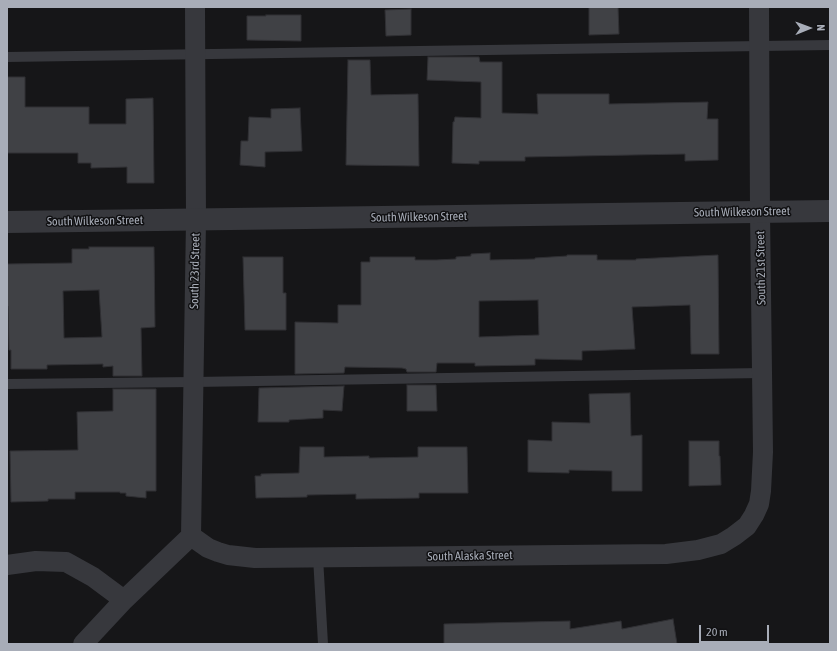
<!DOCTYPE html>
<html>
<head>
<meta charset="utf-8">
<style>
	body { margin:0 }
	#map { position:relative; width:837px; height:651px; overflow:hidden; background:#161618; font-family:"Asap Condensed",sans-serif }
	canvas { display:block }
	.frame { position:absolute; inset:0; border:8px solid #a8adb8; pointer-events:none }
	.north { position:absolute; left:789px; top:8px; width:40px; height:40px; -webkit-text-stroke:3px #111113; paint-order:stroke; rotate:89deg; font-size:11px; font-weight:700; line-height:16px; text-align:center; color:#a8adb8 }
	.north::after { content:''; display:block; margin:auto; width:14px; height:18px; background:#a8adb8; clip-path:polygon(50% 0,100% 100%,50% 72%,0 100%) }
	.scale { position:absolute; left:699px; top:625px; width:70px; height:18px; box-sizing:border-box; border:2px solid #a8adb8; border-top:0; padding-left:5px; font-size:12px; line-height:14px; white-space:nowrap; color:#a8adb8; -webkit-text-stroke:3px #111113; paint-order:stroke }
</style>
</head>
<body>
<div id="map">
<canvas width="837" height="651"></canvas>
<div class="frame"></div>
<div class="north">N</div>
<div class="scale">20 m</div>
</div>
<script>
const g = document.querySelector('canvas').getContext('2d');
g.lineJoin = 'round';
function fill(path, color) { g.fillStyle = color; g.fill(path, 'evenodd'); }
const toPath = rows => new Path2D(rows.map(r => 'M' + r).join(''));
function strokePath(path, color, width, dash) { g.strokeStyle = color; g.lineWidth = width; g.lineCap = dash ? 'butt' : 'round'; g.setLineDash(dash || []); g.stroke(path); }
function drawText(font, color, halo, rows, align = 'center') {
  g.font = font + ' "Asap Condensed",sans-serif'; g.lineWidth = 3; g.setLineDash([]); g.textBaseline = 'middle'; g.strokeStyle = halo; g.fillStyle = color; for (const [text, x, y, turn = 0] of rows) {
    g.save(); g.translate(x, y); g.rotate((+turn || 0) * Math.PI / 180); g.textAlign = isNaN(turn) ? turn : align; if (halo) g.strokeText(text, 0, 0); g.fillText(text, 0, 0); g.restore();
  }
}
const building = toPath([
	[589,7,618,7,619,34,589,35,589,7],
	[411,9,411,35,386,36,385,10,411,9],
	[266,15,301,15,301,41,247,40,247,16,266,16,266,15],
	[428,57,479,57,480,62,502,62,502,113,538,114,537,94,609,94,609,104,708,102,707,119,718,119,718,160,685,161,685,154,525,157,525,161,479,161,479,164,452,163,453,122,454,122,455,117,481,118,481,82,427,80,428,57],
	[348,60,370,60,371,95,418,94,419,166,346,165,348,60],
	[7,77,25,77,25,107,89,107,89,124,126,124,126,99,153,98,154,183,127,183,127,167,91,168,91,163,78,163,78,153,7,153,7,77],
	[300,108,302,151,265,152,265,167,240,165,241,141,248,141,249,117,271,118,271,109,300,108],
	[89,247,154,247,155,327,141,328,142,376,113,376,113,366,103,367,103,364,47,365,47,369,11,369,11,350,9,350,8,306,7,306,7,264,72,263,72,249,89,249,89,247],
	[99,290,102,337,64,338,63,291,99,290],
	[490,253,490,260,535,259,535,258,567,256,567,255,597,255,597,260,636,260,636,259,718,255,719,354,691,354,690,305,632,307,635,349,582,351,582,360,535,359,535,365,475,366,475,363,437,363,436,372,407,372,406,369,402,368,345,367,344,373,295,374,295,322,338,323,338,305,361,305,361,262,370,262,370,257,415,257,415,260,436,260,456,259,456,257,471,256,471,254,490,253],
	[538,300,539,335,479,337,479,301,538,300],
	[243,257,283,257,283,293,286,293,286,330,245,330,243,257],
	[407,385,436,385,437,411,407,411,407,385],
	[344,386,342,411,323,410,323,418,289,420,289,422,258,422,259,388,344,386],
	[113,389,156,389,156,491,146,491,146,498,126,496,126,493,120,493,120,492,75,492,75,499,48,499,48,501,11,502,10,451,78,450,77,412,113,411,113,389],
	[630,393,631,436,642,435,642,491,612,491,612,471,569,470,569,473,528,472,528,440,552,441,552,422,590,423,589,394,630,393],
	[689,441,719,441,719,456,720,456,721,485,689,486,689,441],
	[300,447,324,447,324,457,369,456,369,458,418,457,418,447,467,447,468,493,419,493,419,498,356,499,356,494,307,495,307,497,256,498,255,476,261,476,261,474,299,473,300,447],
	[673,619,677,644,444,644,444,624,570,621,570,629,621,621,622,629,673,619]
]);
const service = toPath([
	[7,57,830,45],
	[7,384,194,382,762,373],
	[318,557,323,644]
]);
const minor = toPath([
	[191,536,208,548,218,552,228,555,255,558,666,554,698,550,721,544,734,536,747,526,754,515,759,504,761,491,763,452,760,212,759,7],
	[191,536,196,220,195,7],
	[7,565,36,561,66,562,93,577,124,600],
	[83,644,124,600,191,536]
]);
const tertiary = toPath([
	[7,222,830,211]
]);
const streetNames = [
	["South Wilkeson Street",742,212,-1],
	["South Wilkeson Street",419,217,-1],
	["South Wilkeson Street",95,221,-1],
	["South 21st Street",761,268,-91],
	["South 23rd Street",195,271,-89],
	["South Alaska Street",470,556,-1]
];
fill(building, '#404145');
strokePath(building, '#303034', 1);
strokePath(service, '#37383d', 10);
strokePath(minor, '#37383d', 20);
strokePath(tertiary, '#37383d', 22);
drawText('12px', '#a8adb8', '#111113', streetNames);
</script>
</body>
</html>
